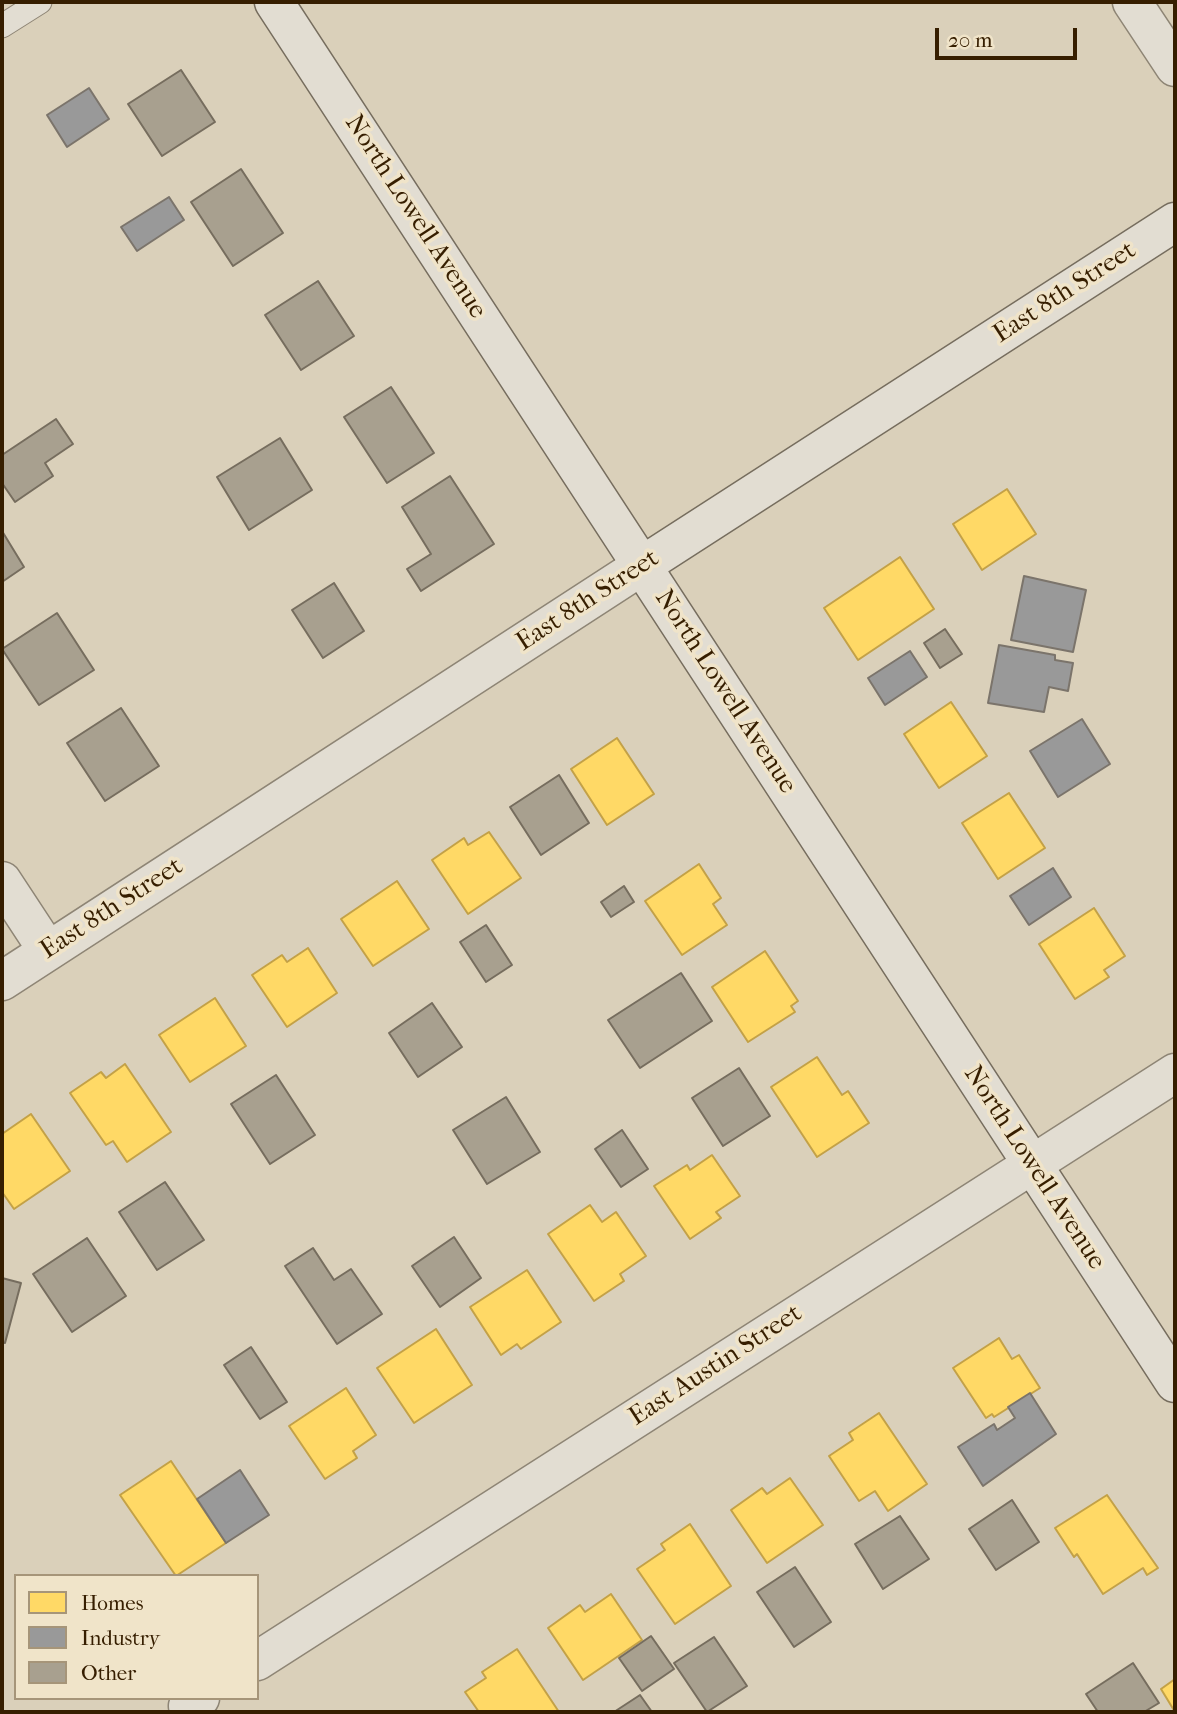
<!DOCTYPE html>
<html>
<head>
<meta charset="utf-8">
<style>
	body { margin:0 }
	#map { position:relative; width:1177px; height:1714px; overflow:hidden; background:#dad0ba; font-family:"IM FELL French Canon",serif }
	canvas { display:block }
	.frame { position:absolute; inset:0; border:4px solid #361e00; pointer-events:none }
	.legend { position:absolute; left:14px; top:1574px; width:245px; height:126px; box-sizing:border-box; background:#f0e4c9; border:2px solid #a69579; margin:0; padding:9px 12px; list-style:none; font-size:21px; color:#361e00 }
	.legend li { display:flex; align-items:center; gap:14px; height:35px }
	.legend b { width:35px; border:2px solid #a69579 }
	.scale { position:absolute; left:935px; top:28px; width:142px; height:32px; box-sizing:border-box; border:4px solid #361e00; border-top:0; padding-left:9px; font-size:21px; line-height:24px; white-space:nowrap; color:#361e00; -webkit-text-stroke:5px #f0e4c9; paint-order:stroke }
</style>
</head>
<body>
<div id="map">
<canvas width="1177" height="1714"></canvas>
<div class="frame"></div>
<ul class="legend">
<li><b style="height:19px;background:#ffd966"></b>Homes</li>
<li><b style="height:19px;background:#999"></b>Industry</li>
<li><b style="height:19px;background:#a8a08f"></b>Other</li>
</ul>
<div class="scale">20 m</div>
</div>
<script>
const g = document.querySelector('canvas').getContext('2d');
g.lineJoin = 'round';
function fill(path, color) { g.fillStyle = color; g.fill(path, 'evenodd'); }
const toPath = rows => new Path2D(rows.map(r => 'M' + r).join(''));
function strokePath(path, color, width, dash) { g.strokeStyle = color; g.lineWidth = width; g.lineCap = dash ? 'butt' : 'round'; g.setLineDash(dash || []); g.stroke(path); }
function drawText(font, color, halo, rows, align = 'center') {
  g.font = font + ' "IM FELL French Canon",serif'; g.lineWidth = 7; g.setLineDash([]); g.textBaseline = 'middle'; g.strokeStyle = halo; g.fillStyle = color; for (const [text, x, y, turn = 0] of rows) {
    g.save(); g.translate(x, y); g.rotate((+turn || 0) * Math.PI / 180); g.textAlign = isNaN(turn) ? turn : align; if (halo) g.strokeText(text, 0, 0); g.fillText(text, 0, 0); g.restore();
  }
}
const homes = toPath([
	[1007,489,1036,534,982,570,953,524,1007,489],
	[900,557,934,609,858,660,824,608,900,557],
	[951,702,987,756,939,788,904,734,951,702],
	[617,738,654,794,607,825,571,769,617,738],
	[1009,793,1045,848,998,879,962,823,1009,793],
	[489,832,521,878,468,914,432,860,464,838,468,845,489,832],
	[699,864,721,898,713,904,727,925,682,955,645,901,699,864],
	[397,881,429,929,373,966,341,919,397,881],
	[1094,908,1125,956,1104,970,1109,977,1075,999,1039,944,1094,908],
	[308,948,337,993,287,1027,252,975,282,955,287,962,308,948],
	[765,951,798,1001,791,1006,795,1012,748,1042,712,987,765,951],
	[215,998,246,1046,190,1082,159,1035,215,998],
	[817,1057,842,1095,848,1091,869,1123,817,1157,771,1087,817,1057],
	[125,1064,171,1132,127,1162,113,1141,106,1145,70,1093,101,1072,106,1078,125,1064],
	[31,1114,70,1171,14,1209,2,1192,2,1134,31,1114],
	[712,1155,740,1196,716,1212,721,1218,690,1239,654,1186,687,1165,690,1170,712,1155],
	[590,1205,602,1222,616,1212,646,1256,620,1274,624,1281,594,1301,548,1234,590,1205],
	[527,1270,561,1322,521,1349,517,1344,501,1355,470,1307,527,1270],
	[436,1329,472,1385,414,1423,377,1368,436,1329],
	[999,1338,1012,1359,1019,1355,1040,1388,994,1417,992,1414,986,1418,953,1368,999,1338],
	[346,1388,376,1435,353,1451,357,1458,325,1479,289,1426,346,1388],
	[879,1413,927,1484,888,1511,875,1491,859,1501,829,1456,853,1440,849,1433,879,1413],
	[171,1461,226,1543,176,1576,120,1495,171,1461],
	[790,1478,823,1525,767,1563,731,1510,762,1488,767,1494,790,1478],
	[1107,1495,1158,1568,1147,1575,1143,1568,1103,1594,1077,1554,1074,1557,1055,1528,1107,1495],
	[690,1524,731,1586,675,1624,637,1569,665,1550,661,1544,690,1524],
	[611,1594,642,1640,583,1680,548,1628,580,1605,585,1612,611,1594],
	[517,1649,559,1712,479,1712,465,1692,486,1678,482,1672,517,1649],
	[1175,1679,1175,1712,1161,1689,1175,1679]
]);
const industry = toPath([
	[89,88,109,119,67,147,47,115,89,88],
	[169,197,184,220,137,251,121,227,169,197],
	[1024,576,1086,590,1073,652,1011,640,1024,576],
	[999,645,1055,655,1055,660,1073,663,1068,691,1049,687,1044,712,988,703,999,645],
	[910,651,927,677,885,705,868,678,910,651],
	[1082,719,1110,764,1058,797,1030,751,1082,719],
	[1053,868,1071,897,1029,925,1010,896,1053,868],
	[1030,1393,1056,1434,983,1486,958,1447,994,1424,997,1430,1015,1418,1008,1407,1030,1393],
	[240,1470,269,1515,226,1543,197,1499,240,1470]
]);
const building = toPath([
	[181,70,215,122,162,156,128,104,181,70],
	[241,169,283,233,233,266,191,202,241,169],
	[318,281,354,336,301,370,265,315,318,281],
	[391,387,434,453,387,483,344,417,391,387],
	[56,419,73,444,45,463,53,476,15,502,2,483,2,455,56,419],
	[280,438,312,490,249,530,217,477,280,438],
	[450,476,494,544,421,591,407,569,431,554,402,507,450,476],
	[2,531,24,567,2,582,2,531],
	[334,583,364,631,323,658,292,610,334,583],
	[57,613,94,670,39,705,2,649,57,613],
	[945,629,962,654,940,668,924,643,945,629],
	[121,708,159,766,105,801,67,743,121,708],
	[559,775,589,823,541,855,510,807,559,775],
	[624,886,634,902,611,917,601,902,624,886],
	[486,925,512,965,486,982,460,942,486,925],
	[681,973,712,1021,640,1068,608,1020,681,973],
	[432,1003,462,1047,418,1077,389,1033,432,1003],
	[739,1068,770,1116,723,1146,692,1098,739,1068],
	[276,1075,315,1135,270,1164,231,1104,276,1075],
	[506,1097,540,1152,487,1184,453,1130,506,1097],
	[622,1130,648,1169,621,1187,595,1149,622,1130],
	[165,1182,204,1240,157,1270,119,1212,165,1182],
	[454,1237,481,1278,440,1307,412,1266,454,1237],
	[87,1238,126,1296,72,1332,33,1274,87,1238],
	[313,1248,334,1280,351,1269,382,1314,337,1344,285,1266,313,1248],
	[2,1278,21,1283,5,1343,2,1342,2,1278],
	[251,1347,287,1402,260,1419,224,1365,251,1347],
	[1012,1500,1039,1542,996,1570,969,1529,1012,1500],
	[900,1516,929,1559,883,1589,855,1544,900,1516],
	[795,1567,831,1622,794,1647,757,1592,795,1567],
	[651,1636,674,1669,642,1691,619,1658,651,1636],
	[714,1637,747,1686,707,1712,674,1663,714,1637],
	[1133,1663,1159,1703,1144,1712,1098,1712,1086,1694,1133,1663],
	[640,1695,652,1712,614,1712,640,1695]
]);
const lane = toPath([
	[2,26,40,2]
]);
const street = toPath([
	[1132,2,1175,67],
	[2,881,48,951],
	[2,981,643,565],
	[257,1661,1175,1073],
	[188,1706,200,1698]
]);
const secondary = toPath([
	[274,2,1175,1383],
	[643,565,1175,222]
]);
const streetNames = [
	["North Lowell Avenue",415,217,57],
	["East 8th Street",1065,293,-33],
	["East 8th Street",588,601,-33],
	["North Lowell Avenue",725,692,57],
	["East 8th Street",112,909,-33],
	["North Lowell Avenue",1034,1168,57],
	["East Austin Street",716,1366,-33]
];
fill(homes, '#ffd966');
strokePath(homes, '#c3a147', 2);
fill(industry, '#999');
strokePath(industry, '#7b746b', 2);
fill(building, '#a8a08f');
strokePath(building, '#766d5e', 2);
strokePath(lane, '#8e8575', 25);
strokePath(street, '#8e8575', 41);
strokePath(secondary, '#766d5e', 41);
strokePath(lane, '#e2ddd2', 23);
strokePath(street, '#e2ddd2', 38);
strokePath(secondary, '#e2ddd2', 38);
drawText('26px', '#361e00', '#f0e4c9', streetNames);
</script>
</body>
</html>
